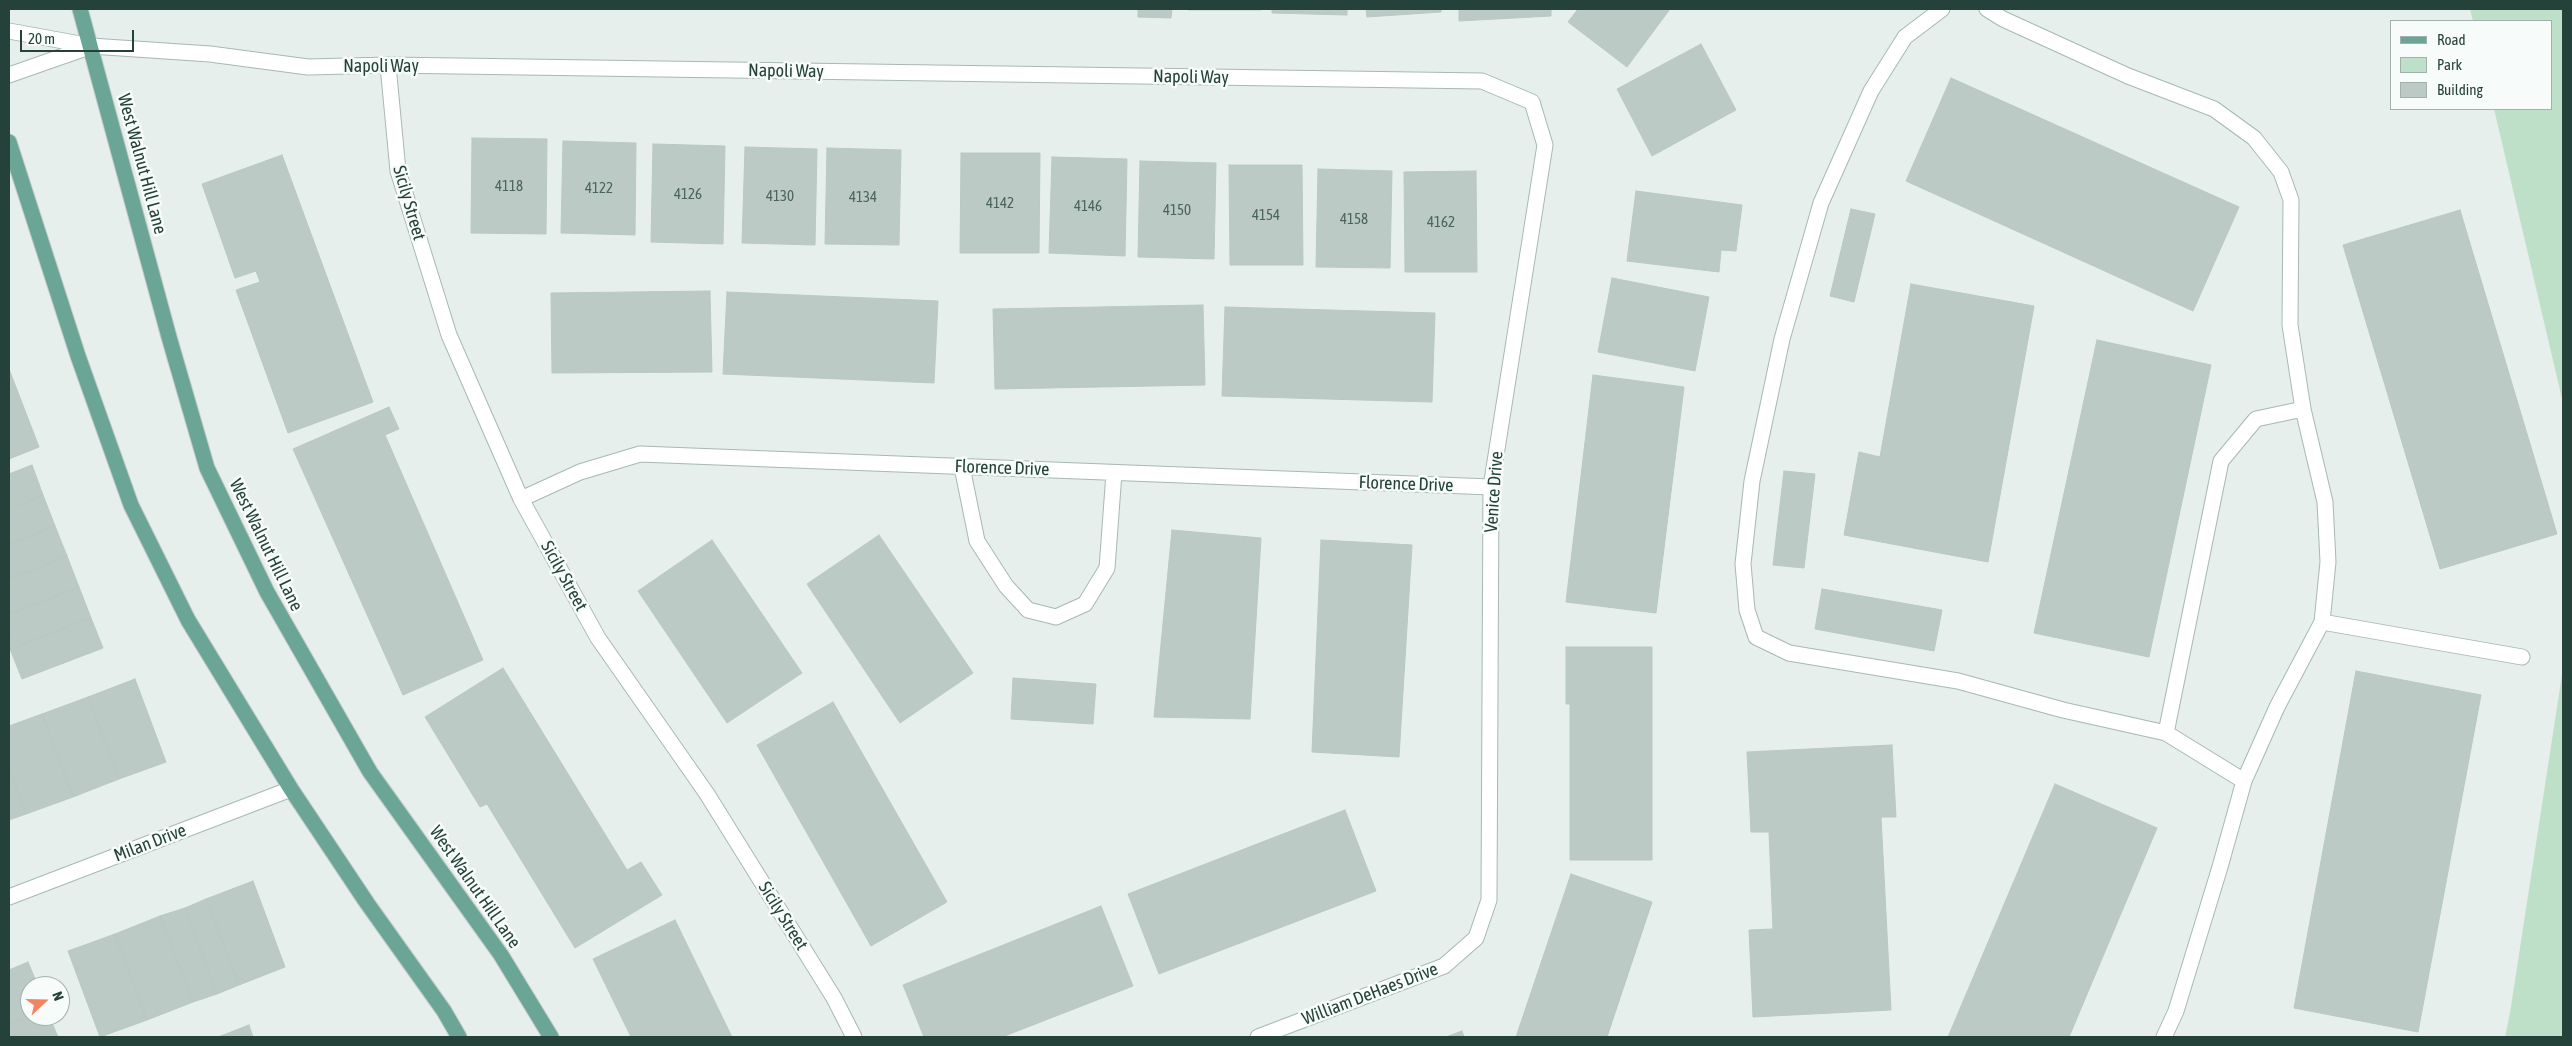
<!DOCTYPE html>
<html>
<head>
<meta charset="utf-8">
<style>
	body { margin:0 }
	#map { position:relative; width:2572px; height:1046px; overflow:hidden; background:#e6efeb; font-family:"Asap Condensed",sans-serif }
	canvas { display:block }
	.frame { position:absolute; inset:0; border:10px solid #24423a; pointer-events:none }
	.legend { position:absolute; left:2390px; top:20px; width:162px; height:90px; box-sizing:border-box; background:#f7fbf9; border:1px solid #a3b1ad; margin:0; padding:6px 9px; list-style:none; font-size:15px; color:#24423a }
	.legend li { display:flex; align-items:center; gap:10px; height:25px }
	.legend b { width:25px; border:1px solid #a3b1ad }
	.north { position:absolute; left:20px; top:976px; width:50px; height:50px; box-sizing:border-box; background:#f7fbf9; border:1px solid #a3b1ad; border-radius:50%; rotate:69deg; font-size:14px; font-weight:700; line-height:20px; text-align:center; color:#24423a }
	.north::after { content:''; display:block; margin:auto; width:18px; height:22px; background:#f4845f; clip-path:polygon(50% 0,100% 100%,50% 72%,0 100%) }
	.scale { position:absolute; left:20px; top:30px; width:114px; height:22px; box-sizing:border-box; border:2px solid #24423a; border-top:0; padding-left:6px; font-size:15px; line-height:18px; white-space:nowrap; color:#24423a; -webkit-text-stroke:4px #f7fbf9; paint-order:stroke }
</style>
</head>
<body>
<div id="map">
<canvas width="2572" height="1046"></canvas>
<div class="frame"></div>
<ul class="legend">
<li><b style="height:6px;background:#6aa596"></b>Road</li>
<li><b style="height:14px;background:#bfe0c8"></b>Park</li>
<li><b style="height:14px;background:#bbcac4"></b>Building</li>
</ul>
<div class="north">N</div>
<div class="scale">20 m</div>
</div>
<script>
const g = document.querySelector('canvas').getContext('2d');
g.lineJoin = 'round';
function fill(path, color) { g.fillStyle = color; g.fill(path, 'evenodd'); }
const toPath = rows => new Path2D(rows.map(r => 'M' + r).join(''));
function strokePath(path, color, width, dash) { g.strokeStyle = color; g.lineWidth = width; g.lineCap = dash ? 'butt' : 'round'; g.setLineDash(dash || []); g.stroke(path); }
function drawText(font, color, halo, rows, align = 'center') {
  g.font = font + ' "Asap Condensed",sans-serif'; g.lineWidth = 5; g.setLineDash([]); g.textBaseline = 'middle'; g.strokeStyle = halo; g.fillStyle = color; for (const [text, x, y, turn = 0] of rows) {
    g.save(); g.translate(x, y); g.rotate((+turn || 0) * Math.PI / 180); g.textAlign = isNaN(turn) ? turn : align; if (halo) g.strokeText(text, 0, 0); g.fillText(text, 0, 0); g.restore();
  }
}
const green = toPath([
	[2470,9,2563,9,2563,403,2494,109,2551,109,2551,21,2473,21],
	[2563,668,2563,1037,2505,1037,2510,1013]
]);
const building = toPath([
	[1138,9,1172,9,1171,18,1138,17,1138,9],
	[1188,9,1261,9,1261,10,1188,10,1188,9],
	[1272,9,1347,9,1347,15,1272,13,1272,9],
	[1366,9,1441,9,1441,12,1367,17,1366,9],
	[1459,9,1551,9,1551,16,1459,21,1459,9],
	[1578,9,1670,9,1627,67,1568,22,1578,9],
	[1701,44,1736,110,1652,156,1617,89,1701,44],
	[1951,78,2239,207,2193,311,1906,181,1951,78],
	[472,138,547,139,546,234,471,233,472,138],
	[563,141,636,143,635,235,561,233,563,141],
	[653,144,725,146,723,244,651,242,653,144],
	[745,147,817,149,815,245,742,243,745,147],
	[827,148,901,150,899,245,825,244,827,148],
	[961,153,1040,153,1039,253,960,253,961,153],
	[282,155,373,402,288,433,236,290,260,282,256,271,235,278,202,184,282,155],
	[1052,157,1127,159,1125,256,1049,253,1052,157],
	[1140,161,1216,163,1214,259,1138,257,1140,161],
	[1229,165,1302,165,1303,265,1230,265,1229,165],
	[1318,169,1392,171,1390,268,1316,267,1318,169],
	[1476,171,1477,272,1405,272,1404,172,1476,171],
	[1636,191,1742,205,1736,251,1721,250,1719,272,1627,261,1636,191],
	[1851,209,1875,214,1854,302,1830,296,1851,209],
	[2460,210,2557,534,2440,569,2343,245,2460,210],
	[1612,278,1709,297,1695,371,1598,352,1612,278],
	[1911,284,2034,306,1988,562,1844,535,1859,452,1880,457,1911,284],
	[710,291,712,372,552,373,551,293,710,291],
	[727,292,938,301,934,383,723,374,727,292],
	[1203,305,1205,385,995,389,993,309,1203,305],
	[1225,307,1435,313,1432,402,1222,396,1225,307],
	[2097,340,2211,365,2149,657,2034,633,2097,340],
	[9,369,39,447,9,459,9,369],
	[1593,375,1684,387,1656,613,1566,602,1593,375],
	[389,407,399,429,385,435,483,660,403,695,293,449,389,407],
	[32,465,43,495,9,509,9,474,32,465],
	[1784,471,1815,474,1804,568,1773,565,1784,471],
	[43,495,55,526,9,544,9,509,43,495],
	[55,526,67,556,9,579,9,544,55,526],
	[1172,530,1261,538,1250,719,1154,717,1172,530],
	[879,535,973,673,900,723,807,584,879,535],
	[712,540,802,673,727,723,638,591,712,540],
	[1321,540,1412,545,1399,757,1312,752,1321,540],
	[67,556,79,587,9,614,9,579,67,556],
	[79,587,91,618,10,649,9,614,79,587],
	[1822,589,1942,610,1934,651,1815,629,1822,589],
	[91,618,103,648,22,679,10,649,91,618],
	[1566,647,1652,647,1652,860,1570,860,1570,704,1566,704,1566,647],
	[503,668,627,870,641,862,662,895,575,948,487,804,480,807,425,717,503,668],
	[2356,671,2481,695,2418,1032,2294,1008,2356,671],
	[1013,678,1096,684,1093,724,1011,719,1013,678],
	[135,679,166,762,119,779,88,697,135,679],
	[88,697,119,779,73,797,42,714,88,697],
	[833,702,947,902,871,946,757,745,833,702],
	[42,714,73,797,26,814,9,768,9,726,42,714],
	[1892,745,1896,817,1881,817,1891,1010,1753,1017,1749,930,1773,929,1769,832,1751,832,1747,752,1892,745],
	[9,768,26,814,9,820,9,768],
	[2055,784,2157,828,2069,1037,1948,1037,2055,784],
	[1345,810,1376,891,1159,974,1128,894,1345,810],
	[1571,874,1652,902,1607,1037,1516,1037,1571,874],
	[253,881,285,967,239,985,206,899,253,881],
	[206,899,239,985,217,994,185,908,206,899],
	[1101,906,1133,986,1002,1037,924,1037,903,985,1101,906],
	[185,908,217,994,193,1002,160,916,185,908],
	[160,916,193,1002,147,1020,115,934,160,916],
	[675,920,732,1037,631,1037,593,959,675,920],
	[115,934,147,1020,100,1037,68,951,115,934],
	[28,962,38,986,30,986,30,1015,9,1024,9,970,28,962],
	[30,1015,49,1016,58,1037,9,1037,9,1024,30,1015],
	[249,1025,253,1037,218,1037,249,1025],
	[1462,1031,1464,1037,1446,1037,1462,1031]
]);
const minor = toPath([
	[1942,9,1905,37,1871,91,1821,203,1782,339,1752,481,1743,564,1747,610,1756,637,1789,653,1958,681,2063,710,2166,733,2244,781],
	[1987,9,2003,19,2128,76,2214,109,2254,138,2281,172,2291,200,2290,325,2303,409,2325,502,2328,562,2322,622,2277,707,2244,781,2220,867,2176,1011,2164,1037],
	[9,31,91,46,210,54,308,67,388,65,1482,81,1532,102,1545,145,1491,487,1489,900,1476,938,1444,966,1258,1037],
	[388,65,398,171,449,335,521,499,598,638,707,794,834,998,854,1037],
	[9,75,89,47],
	[962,467,977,541,1006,586,1028,610,1056,617,1085,604,1107,568,1114,473],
	[521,499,580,472,640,454,1491,487],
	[2322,622,2522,657],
	[2166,733,2221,461,2256,419,2303,409],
	[9,897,291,789]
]);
const major = toPath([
	[80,9,169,337,207,468,267,592,370,772,501,955,551,1037],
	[9,142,78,356,131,505,188,620,291,789,367,903,444,1011,459,1037]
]);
const numberNames = [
	["4118",509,186],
	["4122",599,188],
	["4126",688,194],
	["4130",780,196],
	["4134",863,197],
	["4142",1000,203],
	["4146",1088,206],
	["4150",1177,210],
	["4154",1266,215],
	["4158",1354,219],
	["4162",1441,222]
];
const streetNames = [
	["Napoli Way",381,66],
	["Napoli Way",786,71,1],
	["Napoli Way",1191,77,1],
	["West Walnut Hill Lane",142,164,75],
	["Sicily Street",409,203,74],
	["Florence Drive",1002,468,2],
	["Florence Drive",1406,484,2],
	["Venice Drive",1494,492,-86],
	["West Walnut Hill Lane",266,545,64],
	["Sicily Street",564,576,61],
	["Milan Drive",150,843,-21],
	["West Walnut Hill Lane",475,887,55],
	["Sicily Street",783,916,58],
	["William DeHaes Drive",1370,994,-21]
];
fill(green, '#bfe0c8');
fill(building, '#bbcac4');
strokePath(building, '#b8c9c2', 1);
strokePath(minor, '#a8b8b2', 17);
strokePath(major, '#c2cac8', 17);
strokePath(minor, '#fff', 15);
strokePath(major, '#6aa596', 15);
drawText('15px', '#4a645c', null, numberNames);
drawText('18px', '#24423a', '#f7fbf9', streetNames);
</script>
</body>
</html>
